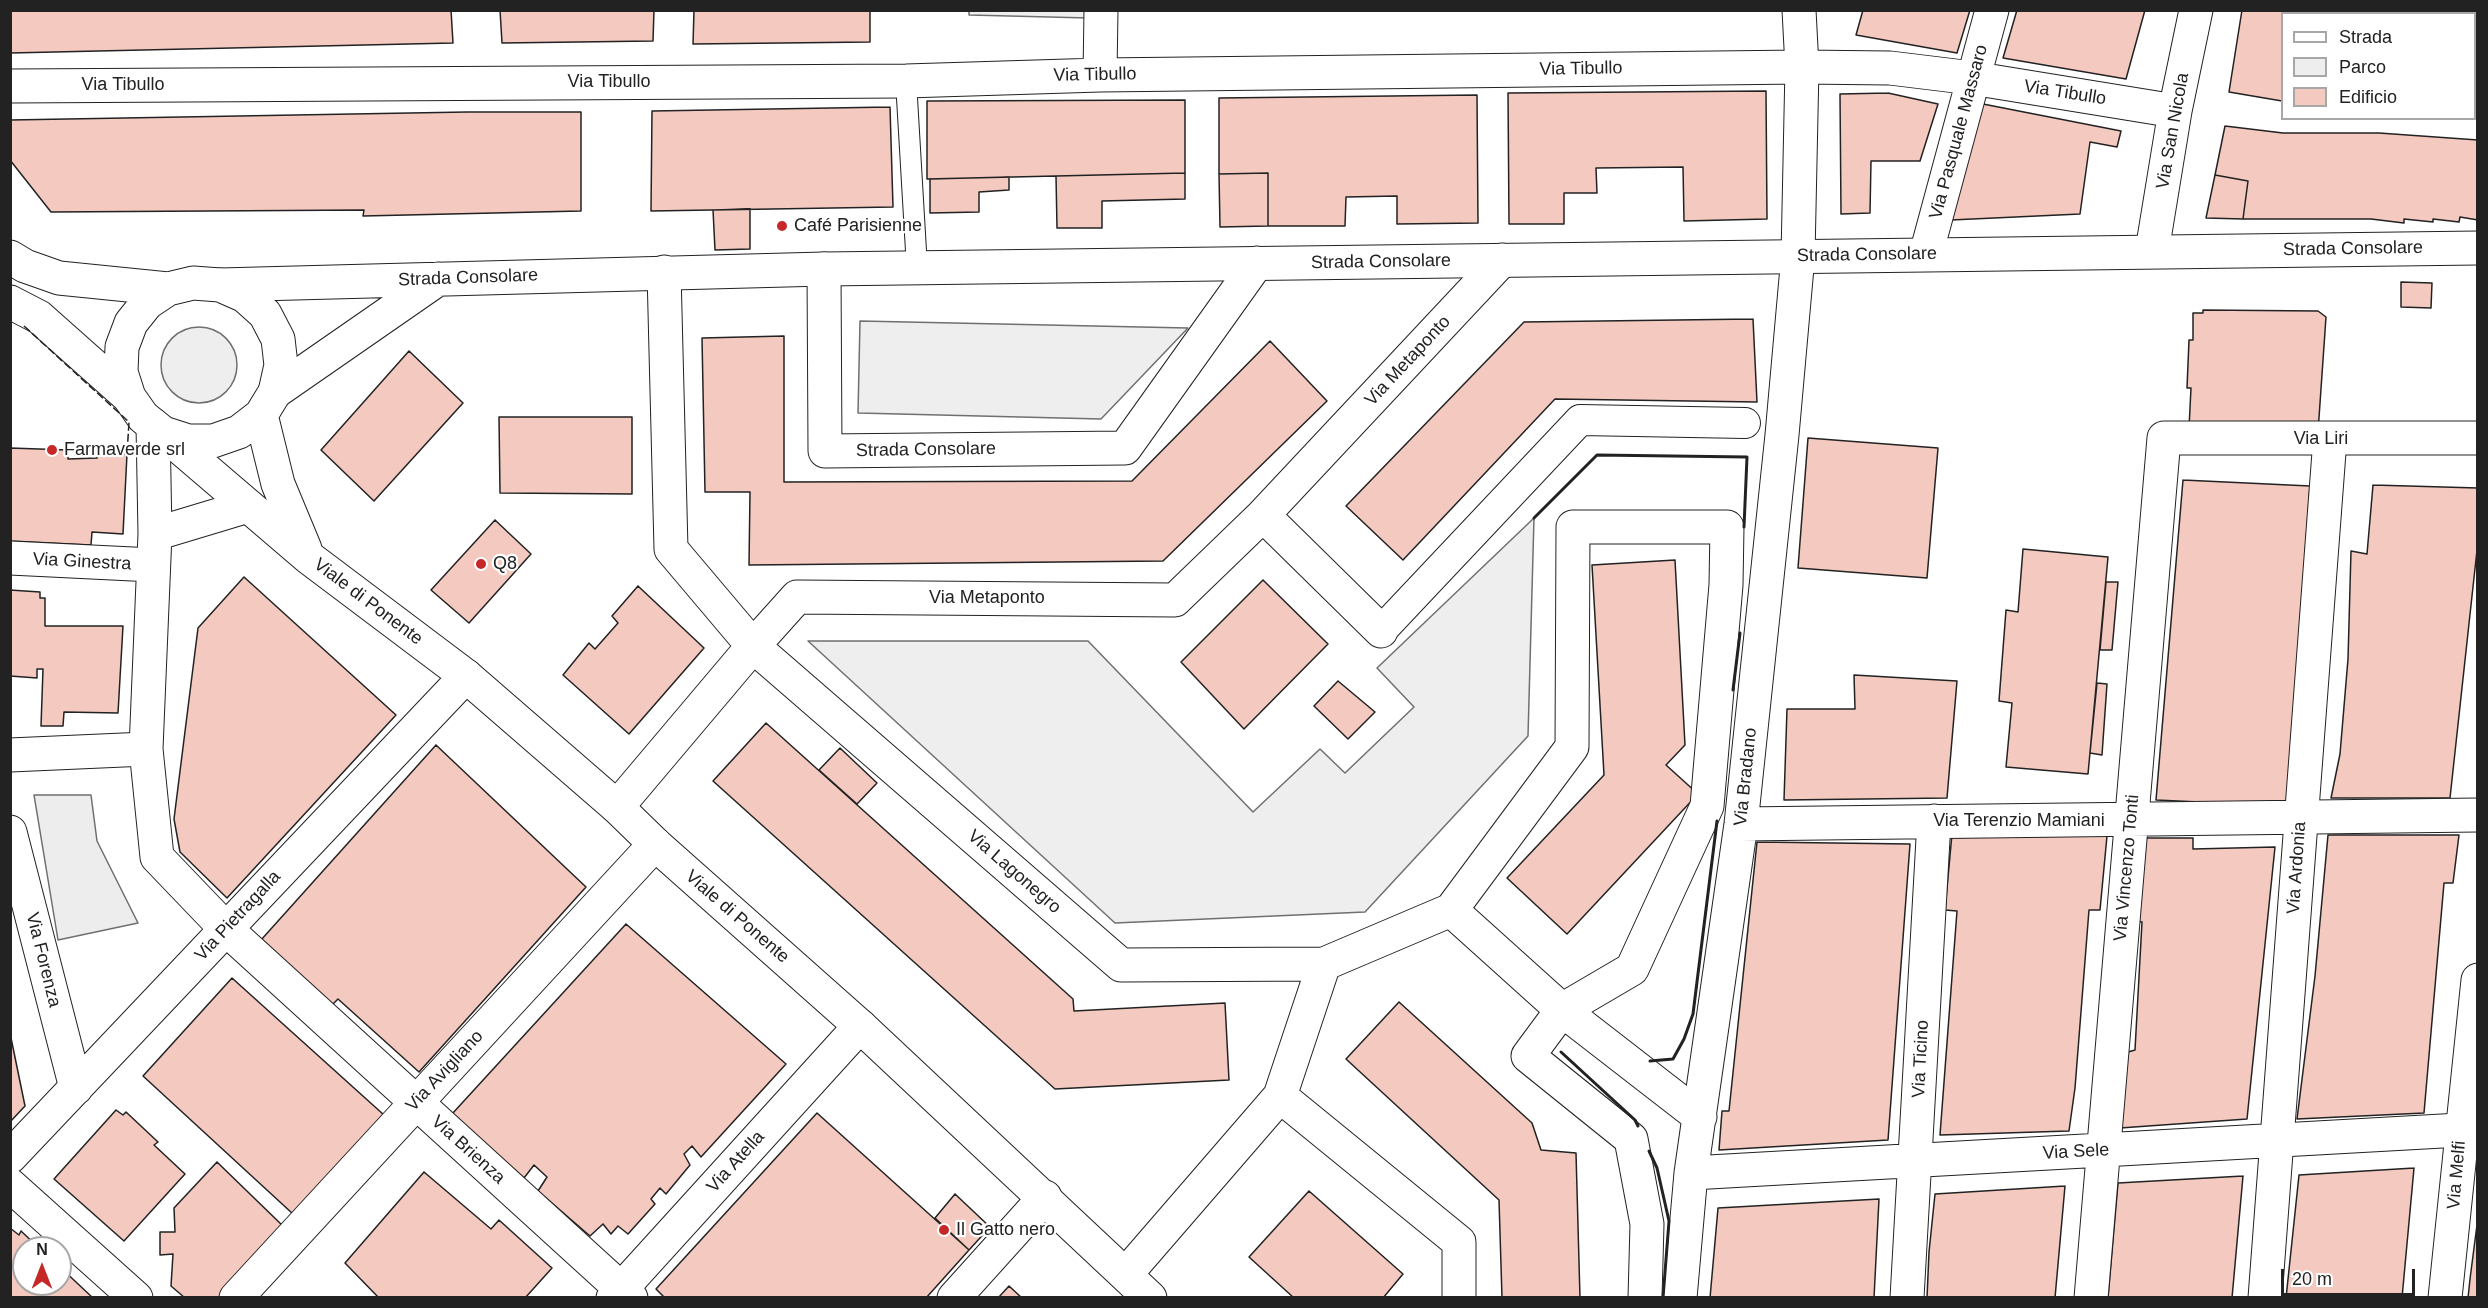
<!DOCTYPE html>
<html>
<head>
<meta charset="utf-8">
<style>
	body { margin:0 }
	#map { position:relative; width:2488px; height:1308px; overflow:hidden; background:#fff; font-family:Helvetica,sans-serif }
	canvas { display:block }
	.frame { position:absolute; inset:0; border:12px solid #222; pointer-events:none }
	.legend { position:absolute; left:2281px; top:12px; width:195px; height:108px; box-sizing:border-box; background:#fff; border:2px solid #a7a7a7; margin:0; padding:8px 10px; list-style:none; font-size:18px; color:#222 }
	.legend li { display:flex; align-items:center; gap:12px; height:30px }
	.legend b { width:30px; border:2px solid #a7a7a7 }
	.north { position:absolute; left:12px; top:1236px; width:60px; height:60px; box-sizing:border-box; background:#fff; border:2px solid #a7a7a7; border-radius:50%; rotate:0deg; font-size:16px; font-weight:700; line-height:24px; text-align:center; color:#222 }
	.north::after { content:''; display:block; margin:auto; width:21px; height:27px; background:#c62828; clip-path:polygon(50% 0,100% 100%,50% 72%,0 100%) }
	.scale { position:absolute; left:2281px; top:1269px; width:134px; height:27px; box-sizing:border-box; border:3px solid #222; border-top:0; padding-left:8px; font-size:18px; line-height:21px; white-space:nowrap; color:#222; -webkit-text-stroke:4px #fff; paint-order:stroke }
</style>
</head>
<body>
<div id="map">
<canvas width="2488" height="1308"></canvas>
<div class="frame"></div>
<ul class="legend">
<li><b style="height:8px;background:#fff"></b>Strada</li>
<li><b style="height:16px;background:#eee"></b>Parco</li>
<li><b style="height:16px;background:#f3c9c0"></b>Edificio</li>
</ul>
<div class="north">N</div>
<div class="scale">20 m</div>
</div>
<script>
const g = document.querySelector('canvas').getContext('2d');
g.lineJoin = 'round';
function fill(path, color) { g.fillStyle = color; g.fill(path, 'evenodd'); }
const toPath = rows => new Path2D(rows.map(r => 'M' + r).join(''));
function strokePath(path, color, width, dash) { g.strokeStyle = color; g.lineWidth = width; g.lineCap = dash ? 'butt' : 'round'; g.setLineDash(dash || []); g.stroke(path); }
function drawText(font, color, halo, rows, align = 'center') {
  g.font = font + ' Helvetica,sans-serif'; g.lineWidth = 4.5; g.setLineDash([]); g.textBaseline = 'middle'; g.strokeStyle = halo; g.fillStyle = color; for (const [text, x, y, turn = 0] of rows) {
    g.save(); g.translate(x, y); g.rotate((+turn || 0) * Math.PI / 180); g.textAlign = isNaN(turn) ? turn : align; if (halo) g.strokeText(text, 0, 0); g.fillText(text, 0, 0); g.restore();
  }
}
const green = toPath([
	[969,10,1089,11,1089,18,969,15,969,10],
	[860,321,1188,328,1101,419,858,413,860,321],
	'161 365a38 38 0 1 1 76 0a38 38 0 1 1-76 0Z',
	[1534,518,1528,736,1365,912,1115,923,808,641,1088,641,1253,812,1320,749,1345,773,1414,707,1377,668,1534,518]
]);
const parking = toPath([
	[34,795,91,795,97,841,138,923,58,940,34,795]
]);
const building = toPath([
	[10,10,451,10,453,43,10,53,10,10],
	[500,10,654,10,653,41,502,43,500,10],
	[694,10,870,10,870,42,693,44,694,10],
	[1863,10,1970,10,1957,53,1856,35,1863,10],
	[2017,10,2145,10,2126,79,2003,58,2017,10],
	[2242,10,2300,10,2300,14,2282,14,2282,101,2229,92,2242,10],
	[1766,91,1767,219,1684,221,1683,167,1596,168,1597,193,1564,193,1564,224,1509,224,1508,93,1766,91],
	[1888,93,1938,104,1920,161,1871,161,1870,213,1841,214,1840,94,1888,93],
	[1477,95,1478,223,1397,224,1397,196,1346,197,1345,226,1268,226,1268,173,1219,174,1219,98,1477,95],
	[1185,100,1185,173,927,179,927,101,1185,100],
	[1983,104,2121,131,2117,147,2090,142,2080,214,1951,220,1983,104],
	[890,107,893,207,651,211,652,111,890,107],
	[467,112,581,112,581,211,363,216,364,210,51,212,10,160,10,120,467,112],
	[2225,126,2283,133,2379,133,2478,140,2478,220,2460,217,2459,222,2433,219,2433,222,2404,219,2404,223,2371,219,2243,219,2248,181,2215,175,2225,126],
	[1185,173,1185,199,1102,201,1102,228,1057,228,1056,176,1185,173],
	[1268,173,1268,226,1220,227,1219,174,1268,173],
	[2215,175,2248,181,2243,219,2206,218,2215,175],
	[1009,177,1009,190,979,192,979,212,930,213,930,179,1009,177],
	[750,209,750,249,715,250,713,210,750,209],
	[2401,282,2432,283,2431,308,2401,307,2401,282],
	[2203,310,2318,311,2326,317,2318,432,2189,428,2191,388,2187,388,2189,340,2193,340,2193,313,2203,313,2203,310],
	[1753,319,1757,402,1555,399,1403,560,1346,506,1524,322,1753,319],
	[784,336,784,482,1132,481,1270,341,1327,401,1163,561,749,565,750,492,705,492,702,338,784,336],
	[409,351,463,403,374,501,321,450,409,351],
	[499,417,632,417,632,494,500,493,499,417],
	[1808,438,1938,448,1927,578,1798,568,1808,438],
	[10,448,68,450,68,459,97,458,98,453,127,454,123,534,92,532,91,545,10,541,10,448],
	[2183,480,2310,486,2287,806,2156,800,2183,480],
	[2373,485,2478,488,2478,541,2450,798,2331,798,2340,754,2348,659,2351,551,2367,554,2373,485],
	[495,520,531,554,469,623,431,590,495,520],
	[2023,549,2108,557,2088,774,2006,767,2012,703,1999,701,2006,610,2018,612,2023,549],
	[1675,560,1685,745,1666,765,1698,794,1567,934,1507,878,1604,775,1592,565,1675,560],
	[244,577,396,715,227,898,180,852,174,819,198,628,244,577],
	[1263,580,1328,644,1244,729,1181,662,1263,580],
	[2106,582,2118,582,2112,650,2100,650,2106,582],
	[638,586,704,648,629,734,563,675,589,643,595,649,618,623,612,616,638,586],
	[10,590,40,592,40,598,45,598,45,626,123,626,118,713,64,712,63,726,41,726,43,669,37,669,37,678,10,676,10,590],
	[1854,675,1957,681,1947,798,1784,800,1787,709,1855,709,1854,675],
	[1338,681,1375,712,1348,739,1314,706,1338,681],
	[2097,683,2107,684,2102,755,2090,753,2097,683],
	[766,723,1073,999,1074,1011,1225,1003,1229,1080,1055,1089,713,781,766,723],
	[436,745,586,887,419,1072,338,999,332,1005,261,940,436,745],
	[840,748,877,783,857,804,819,770,840,748],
	[1952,834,2107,836,2100,910,2089,910,2075,1088,2069,1131,1940,1135,1957,911,1945,910,1952,834],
	[2328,835,2459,835,2453,883,2444,883,2424,1113,2297,1119,2315,976,2328,835],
	[2144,838,2193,838,2193,849,2275,847,2247,1119,2120,1128,2128,1052,2135,1050,2142,922,2137,921,2144,838],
	[1757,842,1910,844,1888,1140,1719,1150,1722,1111,1729,1111,1757,842],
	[626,924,786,1064,701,1157,692,1146,684,1154,690,1165,666,1194,660,1188,651,1199,655,1204,628,1234,618,1226,611,1234,603,1224,590,1236,538,1191,547,1177,534,1165,524,1178,452,1114,626,924],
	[232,978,384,1115,293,1214,143,1076,232,978],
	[1399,1002,1532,1123,1541,1150,1576,1153,1580,1298,1502,1298,1499,1200,1346,1059,1399,1002],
	[10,1033,25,1106,10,1122,10,1033],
	[116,1110,123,1115,126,1112,158,1142,154,1145,185,1174,124,1241,54,1179,116,1110],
	[817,1113,969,1250,926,1298,665,1298,656,1289,817,1113],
	[217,1162,284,1227,219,1298,185,1298,171,1286,173,1254,160,1255,160,1232,175,1232,174,1208,217,1162],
	[2414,1168,2402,1298,2286,1298,2299,1175,2414,1168],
	[424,1172,491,1229,499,1220,552,1268,525,1298,379,1298,345,1263,424,1172],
	[2243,1176,2232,1298,2108,1298,2118,1183,2243,1176],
	[2065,1186,2055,1298,1927,1298,1929,1252,1935,1194,2065,1186],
	[1309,1191,1403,1274,1383,1298,1294,1298,1249,1257,1309,1191],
	[955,1194,990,1227,969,1250,935,1218,955,1194],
	[1879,1199,1874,1298,1710,1298,1718,1208,1879,1199],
	[2478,1217,2478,1298,2468,1298,2470,1279,2478,1217],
	[10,1228,19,1235,21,1231,39,1248,24,1248,24,1284,60,1284,60,1267,93,1298,10,1298,10,1228],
	[1009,1286,1022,1298,998,1298,1009,1286]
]);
const service = toPath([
	[906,81,917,268]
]);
const pedestrian = toPath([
	[1381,631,1580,420,1745,423]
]);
const minor = toPath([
	[1100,75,1101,10],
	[10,86,906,81,1100,75,1802,67,1890,68,1972,78,2175,111],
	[2152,251,2175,111,2196,10],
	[1926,254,1992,10],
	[824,269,825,451,1125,448,1257,263],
	[664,272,671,549,753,646,797,597,1175,600,1263,515,1502,260],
	[153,425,155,534,146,749,157,857,226,929,631,1298],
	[1263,515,1381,631],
	[155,534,248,506],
	[10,558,153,565],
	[10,755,146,749],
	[617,807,753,646,1121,965,1324,964],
	[1741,824,2478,815],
	[10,832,76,1088],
	[1451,910,1562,1010,1700,1117],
	[1280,1096,1459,1242,1459,1298],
	[10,1157,466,676],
	[1691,1173,2478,1129],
	[10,1185,136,1298],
	[1126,1274,1280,1096,1324,964,1451,910,1572,747,1573,527,1727,527,1726,585,1707,806,1632,969,1562,1010,1528,1056,1631,1139,1647,1224,1645,1298],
	[236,1298,655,844],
	[613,1298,860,1026],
	[954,1298,1045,1197],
	[1680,1298,1691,1173,1741,824,1782,435,1798,256,1802,67,1799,10],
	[1907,1298,1934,821],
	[2091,1298,2164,438,2478,438],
	[2265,1298,2330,439]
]);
const tertiary = toPath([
	[220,285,824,269,2478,248],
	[275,392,438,279],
	[2445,1298,2478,980]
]);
const secondary = toPath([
	[10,257,25,266,59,278,168,289],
	[10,302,39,317,129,397],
	[261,415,239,432,213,441,188,441,163,433,143,417,129,397,121,372,122,347,131,323,147,303,168,289,193,283,220,285,245,296,265,314,278,339,281,365,275,392,261,415,278,484,305,549],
	[163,433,308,557,466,676,617,807,655,844,860,1026,1150,1298]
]);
const fence = toPath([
	[24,326,129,422,127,454]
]);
const wall = toPath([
	[1534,518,1597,455,1747,457,1744,527],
	[1733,690,1740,633],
	[1561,1052,1635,1120,1638,1126],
	[1650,1061,1673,1059,1684,1039,1693,1014,1717,821],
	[1649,1151,1657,1168,1669,1221,1663,1298]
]);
const markers = [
	[782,226,6,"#c62828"],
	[52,450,6,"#c62828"],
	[481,564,6,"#c62828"],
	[944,1230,6,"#c62828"]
];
const streetNames = [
	["Via Tibullo",1581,69,-1],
	["Via Tibullo",1095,75,-1],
	["Via Tibullo",609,82],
	["Via Tibullo",123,85],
	["Via Tibullo",2065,93,9],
	["Via San Nicola",2173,131,-80],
	["Via Pasquale Massaro",1959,132,-75],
	["Strada Consolare",2353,249,-1],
	["Strada Consolare",1867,255,-1],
	["Strada Consolare",1381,262,-1],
	["Strada Consolare",468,278,-2],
	["Via Metaponto",1408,361,-47],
	["Via Liri",2321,439],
	["Strada Consolare",926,450,-1],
	["Via Ginestra",82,562,3],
	["Via Metaponto",987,598],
	["Viale di Ponente",368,602,37],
	["Via Bradano",1746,777,-84],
	["Via Terenzio Mamiani",2019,821],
	["Via Vincenzo Tonti",2127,868,-85],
	["Via Ardonia",2297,868,-86],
	["Via Lagonegro",1014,872,41],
	["Via Pietragalla",238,916,-47],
	["Viale di Ponente",737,917,41],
	["Via Forenza",43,960,76],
	["Via Ticino",1921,1059,-87],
	["Via Avigliano",445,1071,-47],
	["Via Brienza",468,1150,42],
	["Via Sele",2076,1152,-3],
	["Via Atella",736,1162,-48],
	["Via Melfi",2457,1175,-85]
];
const poiNames = [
	["Café Parisienne",794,226],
	["Farmaverde srl",64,450],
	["Q8",493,564],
	["Il Gatto nero",956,1230]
];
fill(green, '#eee');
strokePath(green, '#6f6f6f', 1.5);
fill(parking, '#ededed');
strokePath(parking, '#6f6f6f', 1.5);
fill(building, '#f3c9c0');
strokePath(building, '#222', 1.5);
strokePath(service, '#222', 22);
strokePath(pedestrian, '#222', 32);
strokePath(minor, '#222', 35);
strokePath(tertiary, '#222', 35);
strokePath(secondary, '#222', 35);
strokePath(service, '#fff', 20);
strokePath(pedestrian, '#fff', 30);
strokePath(minor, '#fff', 33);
strokePath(tertiary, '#fff', 33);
strokePath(secondary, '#fff', 33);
strokePath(fence, '#222', 1.5, [8, 3]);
strokePath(wall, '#222', 3);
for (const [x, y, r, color] of markers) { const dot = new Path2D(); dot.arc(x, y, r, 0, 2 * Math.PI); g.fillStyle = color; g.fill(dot); strokePath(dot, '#fff', 2); }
drawText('18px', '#222', '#fff', streetNames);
drawText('18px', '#222', '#fff', poiNames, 'left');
</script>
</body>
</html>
